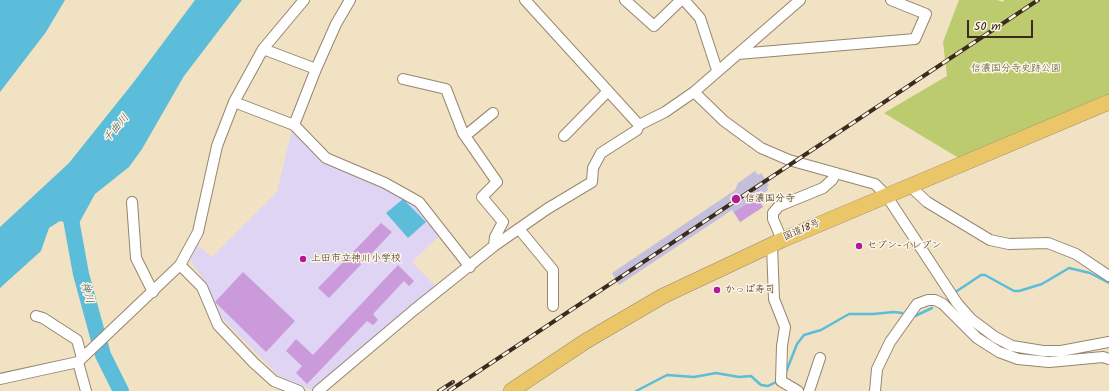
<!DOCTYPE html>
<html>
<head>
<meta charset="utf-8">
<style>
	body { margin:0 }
	#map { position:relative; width:1109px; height:391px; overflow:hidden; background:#f0e2c3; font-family:Kalam,sans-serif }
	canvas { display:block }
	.scale { position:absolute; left:967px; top:20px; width:66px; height:18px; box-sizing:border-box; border:2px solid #3b2a1e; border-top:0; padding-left:5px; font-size:12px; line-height:14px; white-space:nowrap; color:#3b2a1e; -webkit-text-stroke:3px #fcf5e5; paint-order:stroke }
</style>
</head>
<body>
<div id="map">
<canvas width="1109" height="391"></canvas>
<div class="scale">50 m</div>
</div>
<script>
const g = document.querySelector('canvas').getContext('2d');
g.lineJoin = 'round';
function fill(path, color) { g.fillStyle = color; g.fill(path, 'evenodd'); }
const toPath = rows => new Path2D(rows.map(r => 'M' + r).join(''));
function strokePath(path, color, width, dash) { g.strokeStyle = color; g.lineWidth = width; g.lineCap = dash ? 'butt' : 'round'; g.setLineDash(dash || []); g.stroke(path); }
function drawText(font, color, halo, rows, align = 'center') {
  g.font = font + ' Kalam,"Klee One",sans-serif'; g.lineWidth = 3; g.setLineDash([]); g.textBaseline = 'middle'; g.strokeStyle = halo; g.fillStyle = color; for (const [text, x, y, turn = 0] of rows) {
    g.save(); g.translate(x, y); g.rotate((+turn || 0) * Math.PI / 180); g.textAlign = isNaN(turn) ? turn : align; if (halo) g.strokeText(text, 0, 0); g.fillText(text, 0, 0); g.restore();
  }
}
const built = toPath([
	[292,129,325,160,386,186,416,204,441,234,412,262,437,288,312,390,279,376,217,313,206,283,190,260,197,245,212,257,277,192]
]);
const industrial = toPath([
	[755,171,758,175,761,173,769,185,767,187,768,190,757,198,763,207,740,222,732,210,619,285,612,273,735,190,738,183]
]);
const green = toPath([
	[959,0,997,0,1003,2,1004,0,1109,0,1109,103,967,163,884,113,947,76,943,42]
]);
const water = toPath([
	[0,0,65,0,46,32,0,92],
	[195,0,242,0,184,76,142,149,129,167,95,194,78,225,60,221,49,228,41,251,0,288,0,227,69,163,133,83],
	[403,199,426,222,408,238,386,213]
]);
const stream = toPath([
	[954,293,981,275,985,275,1014,291,1019,291,1042,284,1069,268,1090,273,1109,283],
	[915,316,932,308],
	[786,372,797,344,804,335,821,330,849,314,873,314,894,312,902,313],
	[636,391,667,375,694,377,716,373,739,377,751,376,761,385,768,386,778,381]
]);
const river = toPath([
	[68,203,81,274,103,355,121,391]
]);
const building = toPath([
	[757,198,763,207,740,222,734,212],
	[381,223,392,232,329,298,318,288],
	[398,265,414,281,409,286,404,281,373,314,378,320,373,325,367,321,307,384,296,373,302,366,286,351,296,339,313,355],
	[243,272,295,321,266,352,215,302]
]);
const minor = toPath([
	[525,0,639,125],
	[625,0,654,26,681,0],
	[684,0,700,18,717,70],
	[263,49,316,69,336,24,350,0],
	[738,54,915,39,926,14,891,0],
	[403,79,446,89,463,133,497,182,482,197,503,222,495,237,494,246],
	[694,92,724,121,761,148,789,160,875,184,886,195,957,303,971,319,995,337,1012,346,1043,351,1061,351,1109,342],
	[234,102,294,125,316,69],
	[294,125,326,158,385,183,419,202,470,267],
	[465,136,493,113],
	[564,136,608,91],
	[910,186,927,202,990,240,1009,244,1048,243,1076,254,1109,276],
	[132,202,136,258,153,292],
	[519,229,553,270,553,306],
	[782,240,773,219,773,213,779,206,823,188,832,180,836,173],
	[772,245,774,299,785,327,782,346,781,381,798,391],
	[180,265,202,287,218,325,254,363,274,381,299,391],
	[36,316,43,318,77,340,82,358],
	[78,362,86,391],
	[0,379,78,362,180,265,198,232,217,146,234,102,263,49,304,0],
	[318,391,414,310,494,246,547,209,592,182,593,168,601,153,637,130,639,125,665,112,694,92,800,0],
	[809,391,820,358],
	[875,391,877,369,890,342,917,304,928,300,935,300,943,304,977,338,999,352,1018,359,1049,362,1103,357,1109,359]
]);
const highway = toPath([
	[511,391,586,341,663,296,782,240,1109,102]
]);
const rail = toPath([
	[439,391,453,382],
	[449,391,1038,0]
]);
const markers = [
	[736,199,5,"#b5179e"],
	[859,246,4,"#b5179e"],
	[303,259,4,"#b5179e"],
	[717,290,4,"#b5179e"]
];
const parkNames = [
	["信濃国分寺史跡公園",1016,69]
];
const poiNames = [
	["信濃国分寺",745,199],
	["セブン-イレブン",867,246],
	["上田市立神川小学校",311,259],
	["かっぱ寿司",725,290]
];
const streetNames = [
	["国道18号",802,231,-23]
];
const waterNames = [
	["千曲川",117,129,-50],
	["神川",86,293,74]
];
fill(built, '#e0d4f4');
fill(industrial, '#c4c0db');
fill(green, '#bccb6d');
fill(water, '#5bbdd9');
strokePath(stream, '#5bbdd9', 2.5);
strokePath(river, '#5bbdd9', 16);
fill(building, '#cb9ada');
strokePath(minor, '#968670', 12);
strokePath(highway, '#968670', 16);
strokePath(minor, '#fff', 10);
strokePath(highway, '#ebc669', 15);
strokePath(rail, '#3b2a1e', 4);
strokePath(rail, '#fcf5e5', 2.5, [8]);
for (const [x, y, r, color] of markers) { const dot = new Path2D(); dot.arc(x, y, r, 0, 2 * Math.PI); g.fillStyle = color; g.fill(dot); strokePath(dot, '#fcf5e5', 1.5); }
drawText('10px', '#5b5232', '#fcf5e5', parkNames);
drawText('10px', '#3b2a1e', '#fcf5e5', poiNames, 'left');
drawText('10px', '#3b2a1e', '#fcf5e5', streetNames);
drawText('italic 11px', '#455656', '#fcf5e5', waterNames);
</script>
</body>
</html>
